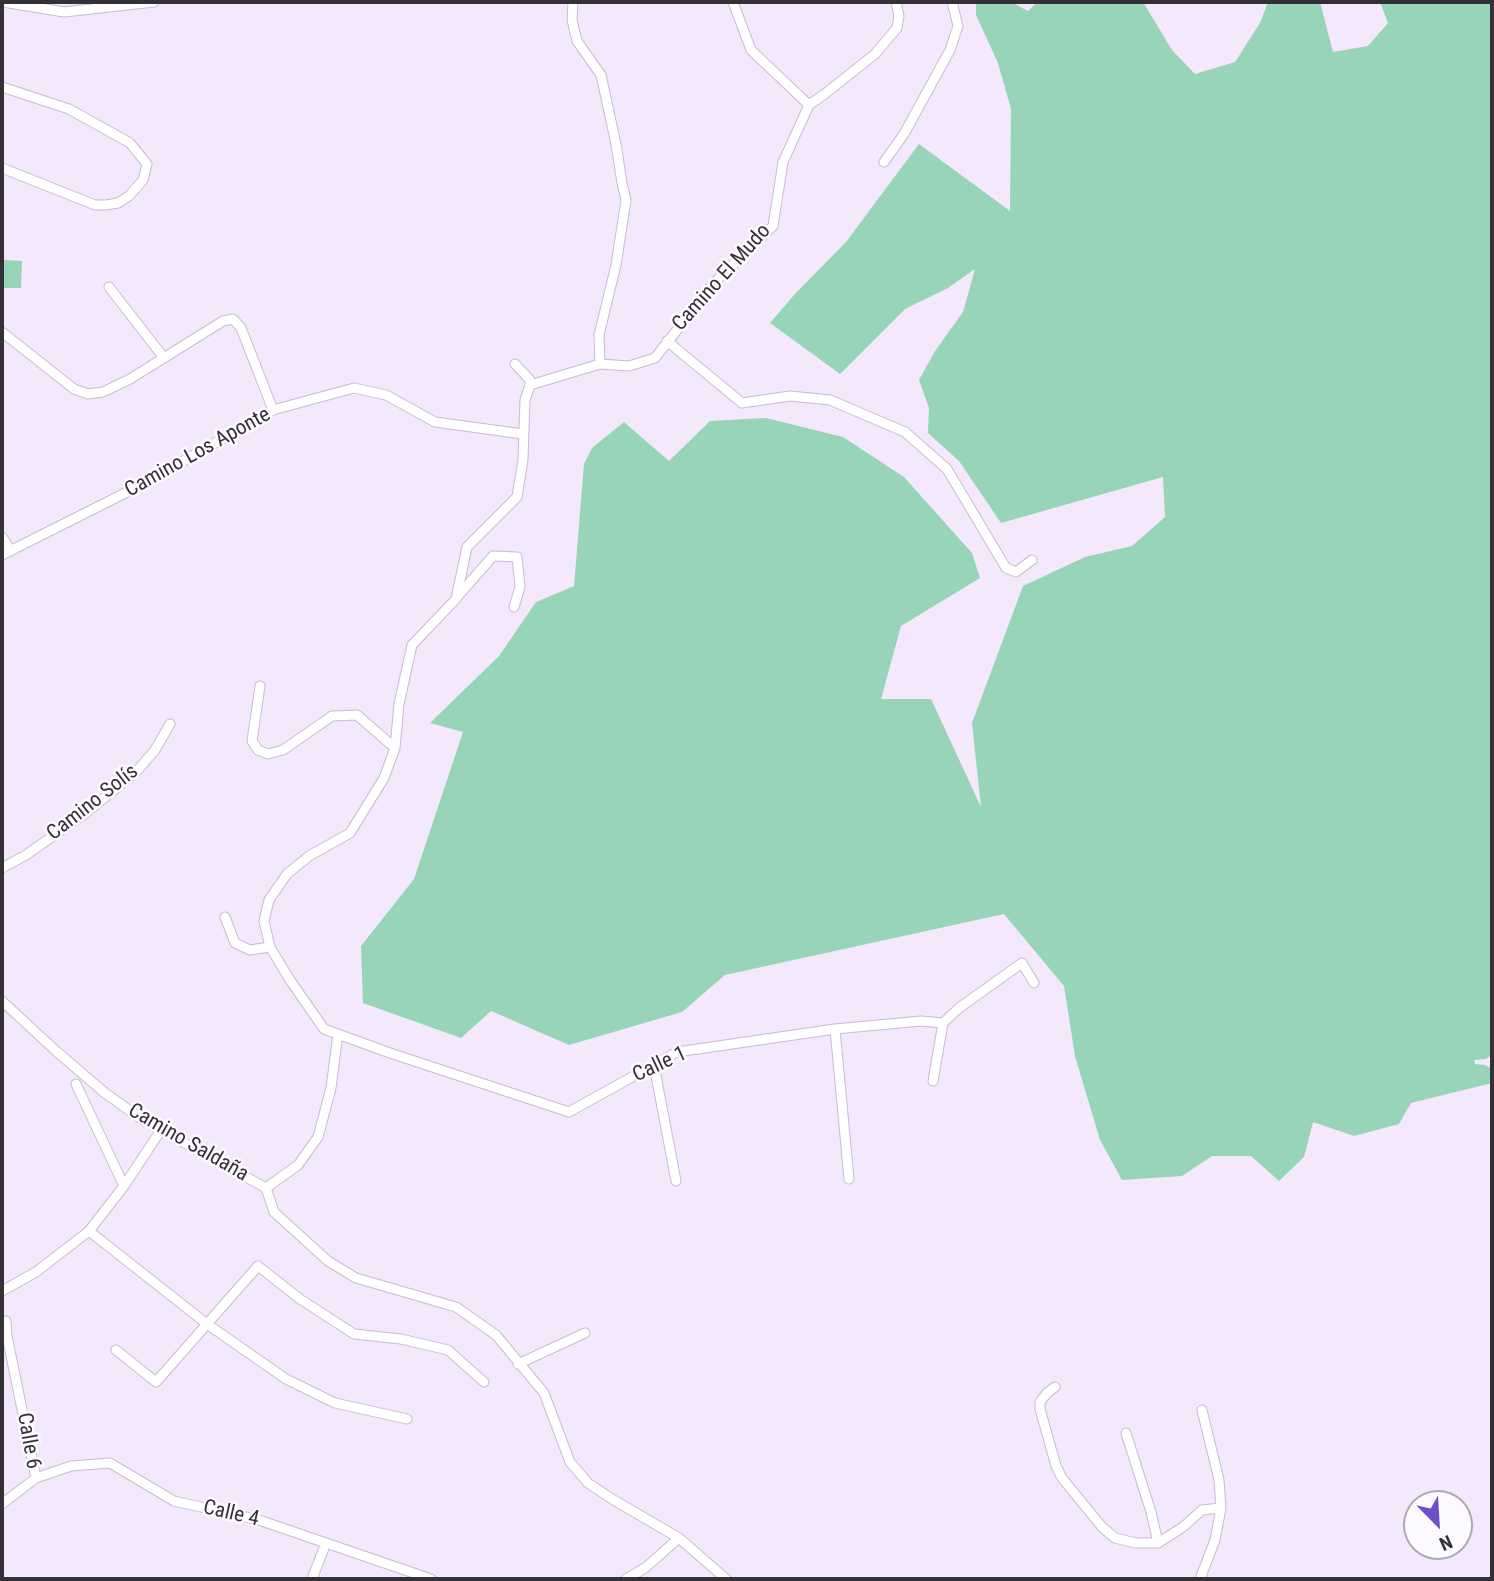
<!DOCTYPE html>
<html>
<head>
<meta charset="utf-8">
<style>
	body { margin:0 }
	#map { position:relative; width:1494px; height:1581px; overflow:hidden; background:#f4e9fc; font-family:"Roboto Condensed",sans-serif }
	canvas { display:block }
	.frame { position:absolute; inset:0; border:4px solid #343038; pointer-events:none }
	.north { position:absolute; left:1403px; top:1490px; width:70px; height:70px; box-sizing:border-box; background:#fcfafe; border:2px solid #aca9af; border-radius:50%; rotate:156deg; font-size:19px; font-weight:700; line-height:28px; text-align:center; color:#343038 }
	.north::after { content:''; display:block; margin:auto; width:24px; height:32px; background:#6d4fc9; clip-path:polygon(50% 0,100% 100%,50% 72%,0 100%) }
</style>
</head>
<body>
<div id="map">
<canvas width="1494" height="1581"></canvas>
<div class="frame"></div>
<div class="north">N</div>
</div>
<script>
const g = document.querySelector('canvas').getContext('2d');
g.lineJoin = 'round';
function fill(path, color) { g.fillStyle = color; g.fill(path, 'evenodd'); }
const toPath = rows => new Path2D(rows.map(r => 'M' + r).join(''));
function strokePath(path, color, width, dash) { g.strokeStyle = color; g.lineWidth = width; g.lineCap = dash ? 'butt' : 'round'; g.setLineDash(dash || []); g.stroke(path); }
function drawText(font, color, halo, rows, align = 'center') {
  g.font = font + ' "Roboto Condensed",sans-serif'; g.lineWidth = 5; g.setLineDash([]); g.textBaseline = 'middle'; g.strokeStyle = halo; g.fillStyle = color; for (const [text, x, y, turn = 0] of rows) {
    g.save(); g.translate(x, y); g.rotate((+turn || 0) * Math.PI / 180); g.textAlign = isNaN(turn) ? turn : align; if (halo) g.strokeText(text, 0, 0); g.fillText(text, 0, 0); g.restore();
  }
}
const green = toPath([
	[976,2,1011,2,1028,11,1037,2,1143,2,1172,50,1195,74,1235,62,1260,23,1268,2,1320,2,1333,52,1368,46,1388,23,1380,2,1492,2,1492,1020,1491,1022,1492,1049,1491,1055,1486,1059,1474,1060,1475,1064,1485,1065,1492,1069,1492,1083,1411,1103,1399,1124,1354,1136,1313,1122,1304,1157,1279,1181,1251,1156,1212,1156,1182,1176,1122,1180,1100,1140,1075,1056,1064,986,1004,914,725,975,682,1012,569,1045,491,1011,461,1038,363,1003,361,946,414,879,463,732,430,723,499,656,536,602,574,586,584,464,592,448,624,422,669,461,710,421,766,418,843,437,904,477,972,553,980,578,901,626,881,699,931,699,981,807,972,723,1023,586,1085,557,1132,546,1165,517,1163,477,1001,523,959,461,928,433,929,408,919,380,935,351,963,312,975,269,948,288,905,309,840,374,770,323,794,295,846,242,919,144,1010,211,1011,109,998,63,976,15],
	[2,260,22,261,21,288,2,288]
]);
const minor = toPath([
	[3,2,64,12,154,2],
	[573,2,572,20,577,41,601,75,616,144,622,183,626,200,616,265,599,335,600,364],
	[733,2,751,50,809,105],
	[896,2,899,16,897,28,875,54,826,93,809,105,783,162,773,226,713,284,655,358,629,366,600,364,530,385,525,400,523,460,517,497,467,547,456,599,412,645,399,704,395,748,384,778,350,833,309,856,287,874,269,900,264,921,270,947,290,980,324,1029,390,1053,569,1112,677,1052,835,1029,921,1021,943,1023,959,1008,1022,963,1034,983],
	[2,87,69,109,130,143,147,164,143,180,129,196,118,203,106,205,95,205,2,168],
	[884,162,904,134,950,50,958,26,952,2],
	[109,287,164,358],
	[2,332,74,389,88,394,103,392,130,379,223,321,233,319,241,328,273,410],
	[667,341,742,403,790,396,830,400,905,432,947,469,1006,568,1016,572,1032,560],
	[515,364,530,380,530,385],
	[2,537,11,551],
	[2,555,141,485,273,410,354,388,386,395,435,422,523,434],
	[457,597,493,556,517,557,520,587,514,607],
	[260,686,252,741,258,750,268,754,283,750,332,716,357,715,395,748],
	[2,868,26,855,87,812,136,772,155,750,170,724],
	[225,917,235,943,250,950,270,947],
	[2,1001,56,1051,105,1093,143,1120,266,1188,274,1212,328,1261,356,1278,456,1307,496,1335,544,1393,570,1462,588,1483,612,1499,679,1538,726,1579],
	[835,1029,849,1179],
	[654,1065,676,1181],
	[933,1081,943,1023],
	[76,1084,124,1186],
	[266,1188,298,1165,318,1137,331,1088,338,1034],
	[89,1231,207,1324,286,1379,335,1403,407,1419],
	[2,1291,36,1272,89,1231,124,1186,161,1130],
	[6,1321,7,1336,36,1478],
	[116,1350,156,1382,258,1266,300,1299,354,1334,401,1339,448,1350,484,1382],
	[518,1364,585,1333],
	[1055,1387,1047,1393,1040,1402,1040,1409,1056,1466,1062,1478,1102,1527,1115,1538,1136,1543,1158,1543,1183,1527,1202,1510,1221,1508],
	[1126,1433,1151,1512,1158,1543],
	[2,1504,36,1478,71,1466,110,1463,174,1501,259,1520,431,1579],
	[312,1579,326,1543],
	[626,1579,645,1568,679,1538],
	[1200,1579,1215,1540,1221,1508,1219,1480,1202,1410]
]);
const streetNames = [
	["Camino El Mudo",722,278,-48],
	["Camino Los Aponte",198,453,-29],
	["Camino Solís",93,803,-38],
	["Calle 1",660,1065,-25],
	["Camino Saldaña",188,1143,30],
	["Calle 6",28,1441,80],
	["Calle 4",231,1514,13]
];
fill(green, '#98d4b8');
strokePath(minor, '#c7bdcf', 11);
strokePath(minor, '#fff', 9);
drawText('21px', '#343038', '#fcfafe', streetNames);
</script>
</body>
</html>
